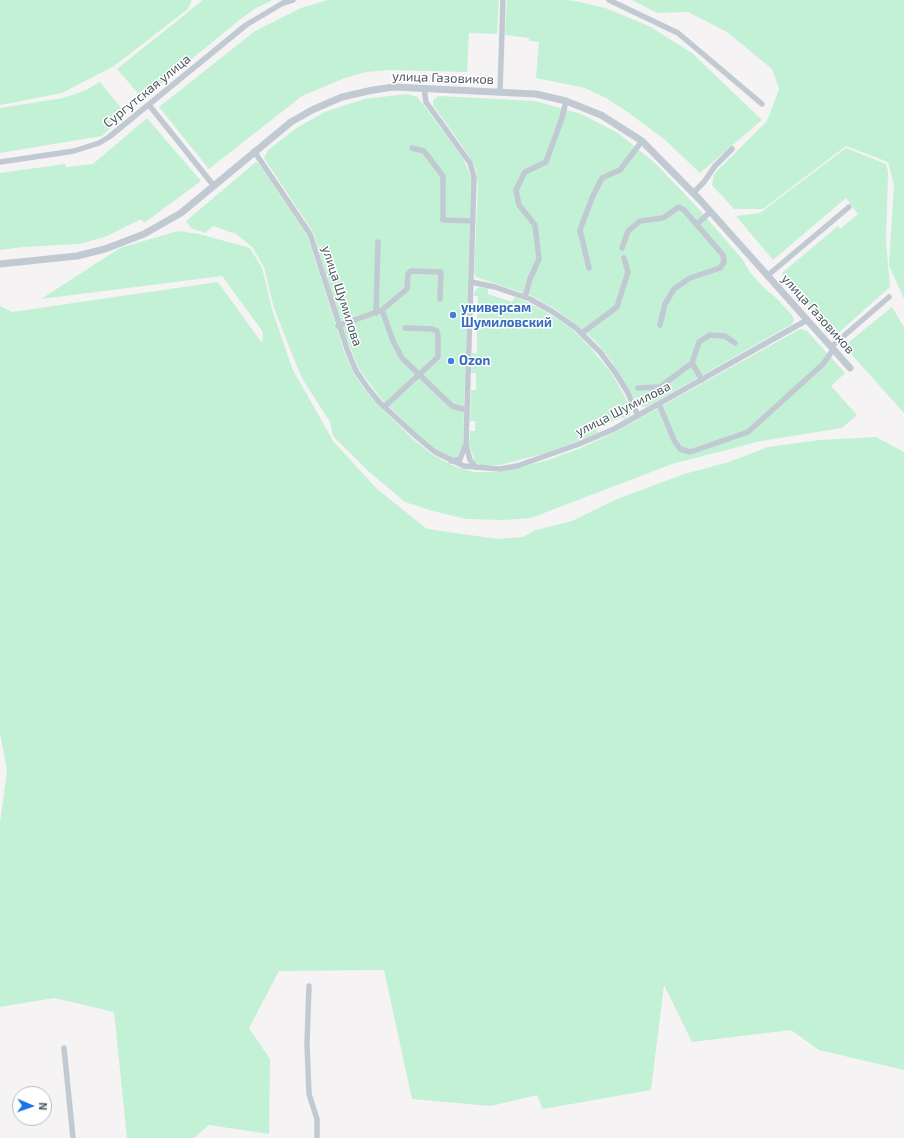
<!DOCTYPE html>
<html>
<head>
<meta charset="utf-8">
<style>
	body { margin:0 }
	#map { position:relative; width:904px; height:1138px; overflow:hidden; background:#f5f3f3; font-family:"Exo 2",sans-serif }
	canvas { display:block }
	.north { position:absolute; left:12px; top:1086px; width:40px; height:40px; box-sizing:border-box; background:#fff; border:1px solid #b7bbc0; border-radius:50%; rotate:92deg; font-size:11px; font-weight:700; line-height:16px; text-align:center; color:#4a5661 }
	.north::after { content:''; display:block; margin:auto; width:14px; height:18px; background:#1a73e8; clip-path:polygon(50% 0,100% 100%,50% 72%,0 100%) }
</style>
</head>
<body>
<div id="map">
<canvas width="904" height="1138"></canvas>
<div class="north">N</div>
</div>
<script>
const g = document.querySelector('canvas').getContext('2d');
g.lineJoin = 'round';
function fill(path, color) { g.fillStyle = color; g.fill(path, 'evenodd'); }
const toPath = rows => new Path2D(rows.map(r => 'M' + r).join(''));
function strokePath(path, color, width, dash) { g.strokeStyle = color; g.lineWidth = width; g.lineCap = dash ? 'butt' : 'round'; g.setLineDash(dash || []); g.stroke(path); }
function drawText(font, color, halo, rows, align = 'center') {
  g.font = font + ' "Exo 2",sans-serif'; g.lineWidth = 3; g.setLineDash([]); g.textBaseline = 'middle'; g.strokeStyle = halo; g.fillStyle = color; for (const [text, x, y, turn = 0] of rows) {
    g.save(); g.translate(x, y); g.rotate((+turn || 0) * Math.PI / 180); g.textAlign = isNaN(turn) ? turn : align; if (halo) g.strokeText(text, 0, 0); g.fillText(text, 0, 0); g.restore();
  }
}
const green = toPath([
	[0,0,192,0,188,9,114,66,62,93,0,105],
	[203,0,273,0,256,8,238,21,143,99,117,69],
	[328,0,499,0,497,34,469,33,467,72,388,70,366,72,345,78,302,96,209,169,159,107,255,31,301,8],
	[507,0,566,0,580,2,605,8,649,26,692,53,762,120,700,173,664,139,626,111,606,98,585,88,536,78,539,42,529,41,529,38,505,35],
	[632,0,904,0,904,299,889,265,894,185,888,162,846,146,763,209,734,209,712,185,714,174,767,121,779,89,772,69,727,32,688,12,657,13],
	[100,82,126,114,102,136,0,153,0,108,63,98,84,91],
	[407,94,417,97,423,104,463,158,471,177,463,443,458,456,453,458,437,450,419,435,382,400,359,369,341,325,313,232,264,158,268,150,298,127,325,112,364,99],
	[439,96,535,101,581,114,618,133,655,163,696,206,743,260,749,271,765,289,774,296,792,315,794,320,792,324,646,407,639,407,611,360,595,341,578,326,555,309,532,296,476,277,474,273,478,186,476,169,468,154,433,105,433,100],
	[147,118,201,181,144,223,141,219,105,237,79,244,23,247,0,250,0,173,65,164,66,167,93,164],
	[846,148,886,164,888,172,886,241,890,287,837,334,834,334,782,273,838,226,840,229,858,214,846,198,773,260,736,216,760,213],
	[256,162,259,164,307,235,344,351,353,372,364,389,377,404,414,440,433,455,456,467,474,472,500,472,548,460,581,448,615,432,800,329,807,331,845,373,831,386,857,415,842,428,761,441,672,464,531,518,504,520,466,519,429,510,405,502,366,469,333,436,330,422,302,378,292,354,274,308,264,267,252,247,236,234,213,226,205,233,191,228,186,221],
	[178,231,199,234,250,248,262,268,272,309,292,368,333,441,377,489,427,529,498,539,523,537,536,530,572,521,615,500,684,474,729,462,768,447,820,440,876,437,904,452,904,1070,819,1050,791,1030,692,1042,664,985,651,1090,543,1109,537,1095,491,1106,412,1099,384,970,279,971,249,1028,270,1059,269,1134,209,1125,194,1138,127,1138,114,1012,54,998,0,1007,0,823,7,770,0,733,0,306,12,312,218,282,262,343,263,332,222,276,41,299,120,248],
	[480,287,488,289,488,294,512,302,515,297,529,303,551,315,572,329,589,346,612,374,630,406,630,415,624,419,622,417,596,429,598,433,546,453,500,465,481,465,475,462,469,443,470,431,475,431,475,421,470,421,471,390,476,390,476,373,471,373,472,353,477,353,477,329,473,328,473,321,477,321,478,296,474,296,474,294,476,289],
	[892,307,904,327,904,413,844,346]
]);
const minor = toPath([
	[609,0,678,33,762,104],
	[424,88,426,102,465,156,470,163,474,177,466,444,470,460,476,467],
	[500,92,503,0],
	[149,105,214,186],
	[412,148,424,151,443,176,443,220,473,221],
	[254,151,310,234,347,349,356,371,367,387,379,402,417,437,435,452,464,466,500,469,517,466,579,444,614,429,807,320],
	[0,162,74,151,99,143,109,137,246,25,283,3,293,0],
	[693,193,704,182,715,166,732,149],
	[697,224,710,212],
	[622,248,628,231,640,221,663,218,679,207,684,210,723,255,724,262,720,268,690,278,674,289,665,304,660,325],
	[589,268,580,230,592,198,602,178,620,170,642,141],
	[767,276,849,207],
	[471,282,495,287,530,299,553,312,576,328,600,352,615,372,628,393,638,416],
	[525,297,530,279,539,259,535,225,519,205,516,190,525,172,546,162,562,118,566,101],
	[382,310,393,341,402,358,452,406,467,410],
	[376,313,378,242],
	[338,326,382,310,407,289,408,274,411,271,441,272,440,299],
	[582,333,617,307,628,272,624,258],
	[831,347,889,297],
	[692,363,702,380],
	[638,388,660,387,692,363,699,342,710,335,725,336,735,343],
	[659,404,674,440,680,449,690,452,696,450,748,432,823,364,833,350],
	[384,407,438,357,438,336,437,331,432,329,405,328],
	[451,461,460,459,465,446],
	[309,986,307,1044,309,1094,317,1119,317,1138],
	[64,1048,73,1138]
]);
const tertiary = toPath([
	[0,264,77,256,105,249,144,234,181,213,291,122,312,110,342,97,373,90,394,87,536,94,566,101,601,115,642,141,701,201,850,368]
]);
const markers = [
	[453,315,4,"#3f7fe0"],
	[451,361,4,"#3f7fe0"]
];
const streetNames = [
	["улица Газовиков",443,78,2],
	["Сургутская улица",147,91,-39],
	["улица Шумилова",342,296,72],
	["улица Газовиков",818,314,48],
	["улица Шумилова",623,409,-27]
];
const shopNames = [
	["универсам",461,308],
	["Шумиловский",461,323],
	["Ozon",459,361]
];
fill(green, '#c3f1d5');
strokePath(minor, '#c1cad2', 5.5);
strokePath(tertiary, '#c1cad2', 7);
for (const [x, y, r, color] of markers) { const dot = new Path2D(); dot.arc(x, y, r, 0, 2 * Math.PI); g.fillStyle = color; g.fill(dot); strokePath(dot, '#fff', 1.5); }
drawText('13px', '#4a5661', '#fff', streetNames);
drawText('bold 13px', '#366cbe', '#fff', shopNames, 'left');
</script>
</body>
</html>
